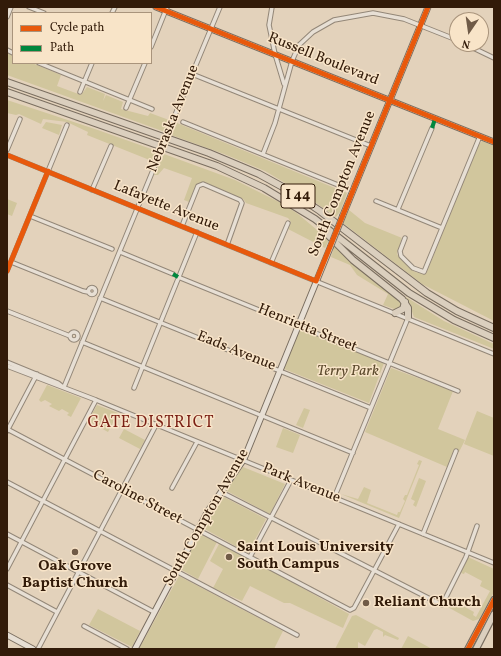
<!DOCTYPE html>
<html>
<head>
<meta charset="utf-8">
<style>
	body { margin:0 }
	#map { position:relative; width:501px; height:656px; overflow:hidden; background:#e3d2bb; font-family:Vollkorn,serif }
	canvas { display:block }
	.frame { position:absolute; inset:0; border:8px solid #321b09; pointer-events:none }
	.legend { position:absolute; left:12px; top:12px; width:140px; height:52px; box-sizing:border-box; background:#f8e4c8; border:1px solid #a9947c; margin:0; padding:5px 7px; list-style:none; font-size:12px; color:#321b09 }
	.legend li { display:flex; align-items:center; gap:8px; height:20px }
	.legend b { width:20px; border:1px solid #a9947c }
	.north { position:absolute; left:449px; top:12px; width:40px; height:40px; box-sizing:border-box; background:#f8e4c8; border:1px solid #a9947c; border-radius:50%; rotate:193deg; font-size:11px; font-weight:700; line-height:16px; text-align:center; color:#321b09 }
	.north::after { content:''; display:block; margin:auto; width:14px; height:18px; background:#705b47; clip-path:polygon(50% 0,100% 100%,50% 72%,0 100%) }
</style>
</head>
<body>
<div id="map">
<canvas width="501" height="656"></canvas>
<div class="frame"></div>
<ul class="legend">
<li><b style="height:5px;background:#e8590c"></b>Cycle path</li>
<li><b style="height:5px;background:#00873e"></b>Path</li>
</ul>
<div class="north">N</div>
</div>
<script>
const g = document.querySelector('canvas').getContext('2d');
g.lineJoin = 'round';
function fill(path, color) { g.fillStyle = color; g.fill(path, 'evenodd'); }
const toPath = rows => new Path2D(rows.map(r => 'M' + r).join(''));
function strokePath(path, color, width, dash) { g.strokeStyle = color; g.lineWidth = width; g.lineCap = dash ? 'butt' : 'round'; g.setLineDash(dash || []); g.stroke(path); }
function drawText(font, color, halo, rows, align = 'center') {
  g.font = font + ' Vollkorn,serif'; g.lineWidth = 3; g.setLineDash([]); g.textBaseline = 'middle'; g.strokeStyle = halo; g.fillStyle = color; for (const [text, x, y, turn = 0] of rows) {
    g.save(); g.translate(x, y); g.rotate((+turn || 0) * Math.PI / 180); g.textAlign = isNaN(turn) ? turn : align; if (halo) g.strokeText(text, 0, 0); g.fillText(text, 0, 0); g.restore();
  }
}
const green = toPath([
	[7,53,13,56,13,63,32,63,61,75,57,86,81,95,87,87,105,94,103,101,106,95,123,102,121,109,148,116,150,113,169,120,165,132,7,75],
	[7,100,95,129,157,151,152,161,87,135,88,132,67,122,43,119,41,124,19,114,16,115,7,113],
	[46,122,62,125,59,135,42,128],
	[177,123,347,193,340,212,336,217,302,193,265,171,224,154,171,135],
	[482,141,494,146,494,321,422,284,343,223,349,210,365,223,402,238,397,254,399,257,415,272,426,274,478,146],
	[164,154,235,180,283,204,298,214,329,240,325,248,288,229,291,222,288,218,246,203,243,199,204,183,196,185,189,202,184,200,192,178,164,168,158,175,154,175],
	[7,199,17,203,12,216,7,214],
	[335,244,402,302,401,307,397,310,383,305,388,294,357,275,350,265,331,257],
	[406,297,444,321,494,344,494,349,414,317,410,306,405,298],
	[300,329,384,363,369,403,284,369],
	[391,368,453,391,438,429,465,440,459,452,454,450,447,467,365,432],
	[47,385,81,398,71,417,67,415,69,413,62,409,59,411,49,406,52,404,45,400,41,402,39,400],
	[97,405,118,413,108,432,88,421],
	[304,408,310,410,303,428,296,425],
	[477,411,494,418,494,456,464,444],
	[283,428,300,435,293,453,276,447],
	[124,429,145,440,140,449,119,438],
	[419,460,422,461,399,518,341,494,358,499,364,487,371,490,367,503,397,515,398,512,400,512,405,501,403,499,405,495,407,495,419,465,417,464],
	[243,467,285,484,270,514,225,490],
	[419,478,426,481,416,507,413,505,415,501,411,499],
	[222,496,266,519,248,553,203,528,211,512],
	[199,534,217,542,198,579,180,569],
	[220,542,349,614,343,628,290,603,284,603,250,586,242,601,213,588,223,569,210,561],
	[468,557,494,569,494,592,479,619,473,621,444,605,448,598,474,612,473,615,476,617,490,591,480,586,482,581,465,572,464,574,461,573],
	[179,576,283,631,274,649,139,649],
	[98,609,140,631,132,647,89,625],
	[356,615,399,638,398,640,385,635,383,637,383,632,377,629,374,630,365,646,358,642,358,649,335,649,352,616],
	[408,636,423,644,432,649,401,649]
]);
const minor = toPath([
	[29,7,44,13],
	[272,7,269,25,275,54,284,84],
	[112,13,115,7],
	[7,17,11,7],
	[465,44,494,58],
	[151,47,167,7],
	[7,50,13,53],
	[39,63,152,109],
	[192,74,371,146],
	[80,92,92,63],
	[126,108,145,63],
	[183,122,343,187],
	[170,127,220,7],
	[7,150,20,119],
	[263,154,275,123,292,61,299,45,313,32,334,20,373,13,404,19,457,40],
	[7,155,494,354],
	[92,190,111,146],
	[376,201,442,228],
	[398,209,432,128],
	[30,216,112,249],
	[182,226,198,186,203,184,240,200,242,203,227,245],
	[405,238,400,251,401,256,413,268,424,272,480,136],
	[120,252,173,274],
	[11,262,83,291,88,292],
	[271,263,288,223],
	[7,271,67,125],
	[178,277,458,391],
	'88.5 291a3.5 3.5 0 1 1 7 0a3.5 3.5 0 1 1-7 0Z',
	[100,298,371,408],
	[7,311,70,336],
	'70 336a4 4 0 1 1 8 0a4 4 0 1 1-8 0Z',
	[82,342,353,453],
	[7,362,58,383,63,387],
	[7,366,96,400,494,563],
	[64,387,158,158],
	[134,388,197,232],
	[7,429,350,610,354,608,399,524],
	[7,431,37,374],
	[7,482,172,569],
	[172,488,197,442],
	[221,492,442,605,466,557,477,526],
	[334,498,408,318],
	[7,534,152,611],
	[423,534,456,451],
	[250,557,291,480],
	[7,569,96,400],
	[176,571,297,635],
	[7,585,57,612],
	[84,626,127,649],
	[38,649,156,425]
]);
const secondary = toPath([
	[156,7,494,142],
	[343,215,428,7],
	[7,635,33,649],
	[135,649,208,511,244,459,330,248]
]);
const primary = toPath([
	[468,649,494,600],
	[476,649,494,614]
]);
const motorway = toPath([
	[7,82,209,153,259,174,290,191,320,211,427,293,457,311,494,328],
	[7,92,217,166,264,188,315,219,409,293,454,320,494,338],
	[323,230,353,260,402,299,408,308,408,318],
	[395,313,403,309,405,302]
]);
const minorBridge = toPath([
	[158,158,170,127]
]);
const secondaryBridge = toPath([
	[330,248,343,215]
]);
const quiet = toPath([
	[432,128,435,119],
	[343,187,346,184],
	[173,274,178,277]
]);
const cycleway = toPath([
	[156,7,494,142],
	[7,155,316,281,428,7],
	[7,271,48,171],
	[468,649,494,600]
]);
const markers = [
	[75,552,4,"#705b47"],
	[229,557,4,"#705b47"],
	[366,603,4,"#705b47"]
];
const shields = [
	[298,196,34]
];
const shieldNames = [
	["I 44",298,196]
];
const streetNames = [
	["Russell Boulevard",323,60,22],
	["Nebraska Avenue",174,119,-68],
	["South Compton Avenue",343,184,-68],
	["Lafayette Avenue",166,207,22],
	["Henrietta Street",307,329,22],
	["Eads Avenue",236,352,22],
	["Park Avenue",301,484,22],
	["Caroline Street",137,498,28],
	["South Compton Avenue",207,518,-60]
];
const parkNames = [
	["Terry Park",348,372]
];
const poiNames = [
	["Saint Louis University",237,548],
	["South Campus",237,565],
	["Oak Grove",75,567,"center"],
	["Baptist Church",75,584,"center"],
	["Reliant Church",374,603]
];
const neighbourhoodNames = [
	["GATE DISTRICT",151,424]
];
fill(green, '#d1c69d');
strokePath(minor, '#938778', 5.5);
strokePath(secondary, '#7a6e60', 7);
strokePath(primary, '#7a6e60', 8);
strokePath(motorway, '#7a6e60', 8);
strokePath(minor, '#e7dfd4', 3.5);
strokePath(secondary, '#e7dfd4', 5);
strokePath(primary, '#dbcfbe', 5.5);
strokePath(motorway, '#dbcfbe', 6);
strokePath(minorBridge, '#938778', 5.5, []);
strokePath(secondaryBridge, '#7a6e60', 7, []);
strokePath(minorBridge, '#e7dfd4', 3.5);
strokePath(secondaryBridge, '#e7dfd4', 5);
strokePath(quiet, '#00873e', 4, [8, 4]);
strokePath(cycleway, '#e8590c', 5);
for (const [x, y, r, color] of markers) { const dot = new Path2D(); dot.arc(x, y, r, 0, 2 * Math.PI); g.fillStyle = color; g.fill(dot); strokePath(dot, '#f8e4c8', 1.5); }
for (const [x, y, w] of shields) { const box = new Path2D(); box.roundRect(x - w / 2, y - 12, w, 24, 3); g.fillStyle = '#f8e4c8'; g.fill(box); strokePath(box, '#321b09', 1); }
drawText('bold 14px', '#321b09', null, shieldNames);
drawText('15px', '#321b09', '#f8e4c8', streetNames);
drawText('italic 15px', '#5d4b2e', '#f8e4c8', parkNames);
drawText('bold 15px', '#321b09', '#f8e4c8', poiNames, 'left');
g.letterSpacing = '1px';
drawText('16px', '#7a1f14', '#f8e4c8', neighbourhoodNames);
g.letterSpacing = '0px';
</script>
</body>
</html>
